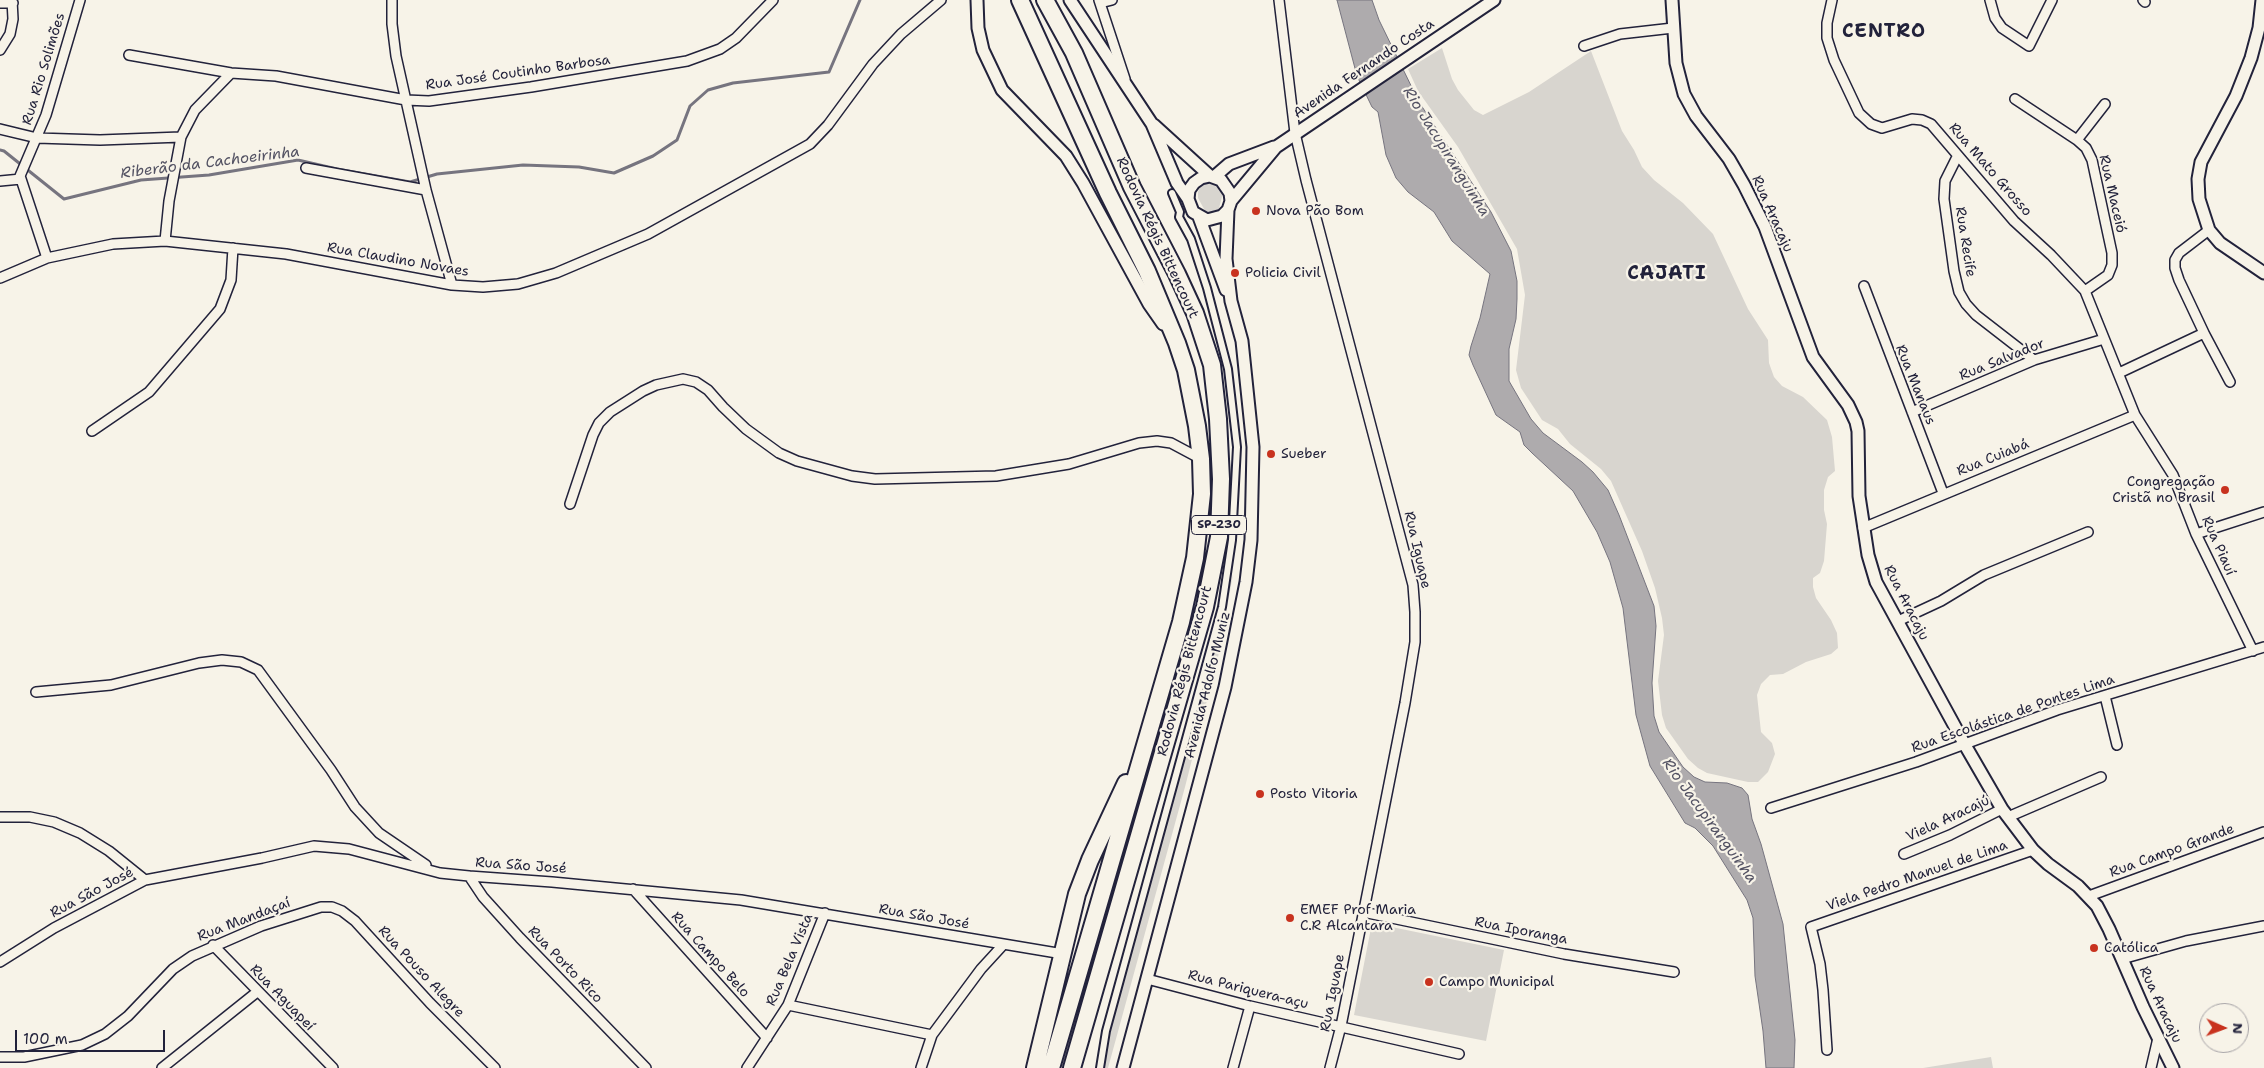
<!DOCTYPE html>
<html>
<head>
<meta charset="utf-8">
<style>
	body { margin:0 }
	#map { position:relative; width:2264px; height:1068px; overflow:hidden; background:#f7f3e8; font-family:"Shantell Sans",sans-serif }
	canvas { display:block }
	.north { position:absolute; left:2199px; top:1003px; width:50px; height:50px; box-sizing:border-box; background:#f7f3e8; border:1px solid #a29fa3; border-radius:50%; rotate:92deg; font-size:14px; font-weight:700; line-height:20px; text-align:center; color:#22223b }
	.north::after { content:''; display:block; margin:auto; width:18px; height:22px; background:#c8321e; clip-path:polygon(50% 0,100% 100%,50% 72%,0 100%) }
	.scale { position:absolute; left:15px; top:1030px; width:150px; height:22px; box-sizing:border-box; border:2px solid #22223b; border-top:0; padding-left:6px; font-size:15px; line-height:18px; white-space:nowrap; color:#22223b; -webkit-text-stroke:4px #f7f3e8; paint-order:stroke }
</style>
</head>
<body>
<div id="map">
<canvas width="2264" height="1068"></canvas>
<div class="north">N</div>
<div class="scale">100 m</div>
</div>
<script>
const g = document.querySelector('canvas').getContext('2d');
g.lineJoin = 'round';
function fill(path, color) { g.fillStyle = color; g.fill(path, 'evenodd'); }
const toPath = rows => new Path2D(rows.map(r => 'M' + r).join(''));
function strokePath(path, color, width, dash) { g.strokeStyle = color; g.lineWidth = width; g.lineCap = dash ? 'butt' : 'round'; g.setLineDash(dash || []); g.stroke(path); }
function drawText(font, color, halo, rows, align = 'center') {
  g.font = font + ' "Shantell Sans",sans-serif'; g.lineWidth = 4.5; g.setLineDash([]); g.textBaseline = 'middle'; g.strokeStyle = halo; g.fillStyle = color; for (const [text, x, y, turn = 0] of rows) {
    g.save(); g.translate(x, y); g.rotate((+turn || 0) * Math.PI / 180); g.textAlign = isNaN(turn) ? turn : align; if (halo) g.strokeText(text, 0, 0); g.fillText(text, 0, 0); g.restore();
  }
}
const green = toPath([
	[1442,48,1452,79,1458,90,1474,110,1483,115,1529,92,1591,51,1622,131,1634,150,1642,167,1654,180,1683,203,1713,234,1748,309,1768,340,1769,363,1774,377,1782,386,1803,397,1827,420,1832,437,1835,471,1828,477,1824,490,1824,510,1827,524,1824,561,1820,573,1813,578,1813,587,1816,598,1831,620,1837,633,1838,648,1831,654,1806,662,1783,674,1770,675,1761,684,1757,695,1761,732,1772,743,1775,754,1768,772,1758,782,1748,782,1707,773,1698,768,1688,759,1666,728,1662,715,1658,681,1664,635,1662,618,1655,588,1642,551,1611,481,1601,469,1570,444,1558,429,1542,420,1521,388,1516,370,1525,295,1517,249,1458,147,1418,91,1408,69],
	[1210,179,1222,186,1223,193,1218,212,1209,218,1198,198,1198,192,1200,186],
	[1233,574,1219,653,1185,787,1108,1068,1102,1068,1110,1027],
	[1372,923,1504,950,1486,1041,1354,1015],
	[1991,1057,1993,1068,1923,1068]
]);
const water = toPath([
	[1337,0,1372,0,1379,20,1419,102,1491,212,1511,251,1517,281,1517,299,1516,319,1509,349,1509,381,1531,419,1543,433,1582,462,1593,472,1608,490,1619,515,1654,606,1656,626,1652,683,1654,716,1659,732,1683,767,1694,777,1705,782,1727,783,1742,788,1748,795,1752,819,1761,844,1783,924,1795,1040,1794,1068,1766,1068,1763,1031,1755,976,1753,918,1747,900,1713,846,1695,828,1685,823,1650,766,1636,715,1623,608,1610,562,1597,532,1573,491,1532,453,1524,445,1520,432,1496,415,1473,365,1469,355,1471,346,1480,318,1490,274,1452,241,1434,212,1408,192,1396,178,1386,155,1378,112,1372,107,1357,76,1337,0]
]);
const stream = toPath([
	[0,150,4,151,64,199,141,180,209,175,298,160,337,169,410,182,437,174,523,165,579,167,614,173,653,156,677,140,690,106,708,90,733,83,829,72,860,0]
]);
const pedestrian = toPath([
	[1100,1068,1106,1031,1222,607,1232,540,1237,447,1228,369,1207,288,1191,239,1179,217,1180,212,1172,193]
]);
const minor = toPath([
	[392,0,392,24,396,56,426,190,452,285],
	[1099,0,1125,79],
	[1279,0,1295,133,1306,180,1413,585,1415,612,1415,642,1405,703,1341,1026,1330,1068],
	[1832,0,1827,23,1827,38,1834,60,1859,113,1871,124,1882,128,1912,119,1922,120,1931,124,2014,221,2051,255,2085,291,2135,415,2173,475,2196,534,2253,651],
	[1990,0,1995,18,2002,28,2029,46,2052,0],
	[2143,0,2145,2],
	[0,3,13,3],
	[1100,3,1112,0],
	[1584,46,1620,34,1673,28],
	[0,50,10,34,13,19,12,0],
	[129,55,231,73,276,76,406,100,429,101,531,87,687,61,720,49,736,38,773,0],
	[2015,99,2077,140,2086,148,2092,160,2112,253,2112,265,2108,275,2085,291],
	[0,129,37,138,100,140,181,137],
	[2077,140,2105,104],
	[1957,157,1945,181,1944,199,1954,271,1959,292,1966,304,1976,315,2034,360],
	[306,168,426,190],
	[0,181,21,179],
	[2209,230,2179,253,2175,260,2175,268,2179,280,2204,333,2230,382],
	[165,241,169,201,181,137,195,110,231,73],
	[47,258,20,176,46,115,80,0],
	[0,278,47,258,113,244,165,241,286,254,452,285,483,287,518,284,556,273,648,234,810,144,828,125,873,64,901,34,941,0],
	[1864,286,1943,493],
	[2119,373,2204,333],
	[1912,412,2034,360,2104,339],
	[92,431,149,392,220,309,231,280,233,248],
	[570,504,593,435,599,423,610,412,643,391,656,385,683,379,696,382,708,390,723,407,746,429,779,453,797,461,852,476,875,479,996,476,1069,464,1139,443,1157,441,1171,443,1201,459],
	[1863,528,2135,415],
	[2196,534,2264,512],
	[1898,621,1941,601,1984,575,2088,532],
	[36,692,111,685,199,663,222,660,241,662,258,670,331,770,355,807,379,833,426,865],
	[2105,696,2117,745],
	[1771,808,1916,762,2057,710,2264,647],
	[0,817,30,817,54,822,80,833,109,851,145,880],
	[2008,817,2101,777],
	[1904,854,1950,835,2002,809],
	[469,876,483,897,520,938,646,1068],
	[633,889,767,1038],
	[2089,896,2264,832],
	[1363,912,1564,954,1674,972],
	[213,945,333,1068],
	[2122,959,2186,941,2264,926],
	[0,962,54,928,145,880,262,858,314,846,349,849,440,873,469,876,552,882,741,900,1063,954],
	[1147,979,1250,1006,1459,1054],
	[788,1005,932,1035],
	[1827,1050,1823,990,1820,964,1811,927,2033,850],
	[0,1057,24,1057,82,1045,105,1034,128,1016,173,969,192,956,261,926,321,907,332,907,342,911,355,921,430,1003,495,1068],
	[162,1068,257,992],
	[747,1068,788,1005,825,913],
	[921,1068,932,1035,981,969,1003,945],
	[1233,1068,1250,1006],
	[2151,1068,2158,1038]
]);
const tertiary = toPath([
	[977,0,978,28,983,50,1002,90,1066,156,1083,183,1149,304,1163,324],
	[1070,0,1152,124,1177,183,1188,199,1193,212,1207,220,1222,216,1228,210,1231,201,1230,193,1221,180,1210,176,1201,178,1194,183,1189,190,1188,199],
	[1672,0,1676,63,1684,94,1696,116,1729,159,1744,185,1765,227,1813,357,1848,405,1856,422,1858,431,1859,496,1868,555,1876,582,1965,745,2002,809,2033,850,2048,864,2078,886,2097,906,2109,929,2143,1007,2173,1068],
	[2262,0,2259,28,2251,58,2236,96,2201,162,2198,179,2199,199,2209,230,2220,243,2264,273],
	[1154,125,1210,176],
	[1214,177,1229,164,1274,147],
	[1231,201,1276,147,1494,0],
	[1199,217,1226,290],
	[1123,1068,1225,687,1246,582,1251,540,1253,447,1242,341,1231,301,1226,259,1228,210]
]);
const motorway = toPath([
	[1020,0,1108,193,1147,271,1177,343,1186,370,1197,426,1201,459,1202,494,1195,558,1181,622,1051,1068],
	[1045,0,1074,53,1132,187,1177,274,1195,313,1212,365,1218,419,1221,479,1219,537,1205,607,1072,1068],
	[1035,1068,1077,894,1090,860,1126,783]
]);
const markers = [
	[1256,211,5,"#c8321e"],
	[1235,273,5,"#c8321e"],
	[1271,454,5,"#c8321e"],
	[2225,490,5,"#c8321e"],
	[1260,794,5,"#c8321e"],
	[1290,918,5,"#c8321e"],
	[2094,948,5,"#c8321e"],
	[1429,982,5,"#c8321e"]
];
const shields = [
	[1219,525,55]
];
const shieldNames = [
	["SP-230",1219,525]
];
const streetNames = [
	["Rua Rio Solimões",44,69,-73],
	["Avenida Fernando Costa",1364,69,-34],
	["Rua José Coutinho Barbosa",518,73,-8],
	["Rua Mato Grosso",1990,170,49],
	["Rua Maceió",2112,194,77],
	["Rua Aracaju",1772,214,66],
	["Rodovia Régis Bittencourt",1157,238,65],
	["Rua Recife",1965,242,81],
	["Rua Claudino Novaes",398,260,10],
	["Rua Salvador",2002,360,-22],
	["Rua Manaus",1915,385,68],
	["Rua Cuiabá",1993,458,-22],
	["Rua Piauí",2218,546,66],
	["Rua Iguape",1417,550,77],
	["Rua Aracaju",1906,603,63],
	["Rodovia Régis Bittencourt",1185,671,-75],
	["Avenida Adolfo Muniz",1208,685,-76],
	["Rua Escolástica de Pontes Lima",2013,714,-19],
	["Viela Aracajú",1948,819,-25],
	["Rua Campo Grande",2172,851,-20],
	["Rua São José",521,866,4],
	["Viela Pedro Manuel de Lima",1917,876,-19],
	["Rua São José",92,893,-28],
	["Rua São José",924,917,10],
	["Rua Mandaçaí",244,920,-21],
	["Rua Iporanga",1521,931,11],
	["Rua Campo Belo",710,955,48],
	["Rua Bela Vista",790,960,-67],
	["Rua Porto Rico",565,965,46],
	["Rua Pouso Alegre",421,972,47],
	["Rua Pariquera-açu",1248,990,14],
	["Rua Iguape",1333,993,-79],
	["Rua Aguapeí",282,998,46],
	["Rua Aracaju",2160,1005,65]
];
const poiNames = [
	["Nova Pão Bom",1266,211],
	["Policia Civil",1245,273],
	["Sueber",1281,454],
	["Congregação",2215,482,"right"],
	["Cristã no Brasil",2215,498,"right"],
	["Posto Vitoria",1270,794],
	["EMEF Prof Maria",1300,910],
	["C.R Alcantara",1300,926],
	["Católica",2104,948],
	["Campo Municipal",1439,982]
];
const waterNames = [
	["Rio Jacupiranguinha",1446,152,58],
	["Riberão da Cachoeirinha",210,163,-7],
	["Rio Jacupiranguinha",1709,821,54]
];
const districtNames = [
	["CENTRO",1884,32],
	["CAJATI",1667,274]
];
fill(green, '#d8d5cf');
fill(water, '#aeabad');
strokePath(water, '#76747f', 1);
strokePath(stream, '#76747f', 3);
strokePath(pedestrian, '#22223b', 10);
strokePath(minor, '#22223b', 12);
strokePath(tertiary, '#22223b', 15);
strokePath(motorway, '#22223b', 20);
strokePath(pedestrian, '#f7f3e8', 6);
strokePath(minor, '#f7f3e8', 9);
strokePath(tertiary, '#f7f3e8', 11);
strokePath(motorway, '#f7f3e8', 16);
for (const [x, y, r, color] of markers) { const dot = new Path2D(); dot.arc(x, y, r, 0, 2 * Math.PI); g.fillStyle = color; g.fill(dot); strokePath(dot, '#f7f3e8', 2); }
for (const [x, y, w] of shields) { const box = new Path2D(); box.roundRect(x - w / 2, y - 9.5, w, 19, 4); g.fillStyle = '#f7f3e8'; g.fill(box); strokePath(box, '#22223b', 1); }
drawText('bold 12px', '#22223b', null, shieldNames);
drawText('14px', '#22223b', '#f7f3e8', streetNames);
drawText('14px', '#22223b', '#f7f3e8', poiNames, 'left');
drawText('italic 15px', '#535263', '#f7f3e8', waterNames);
g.letterSpacing = '1px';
drawText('bold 19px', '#22223b', '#f7f3e8', districtNames);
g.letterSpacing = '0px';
</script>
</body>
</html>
